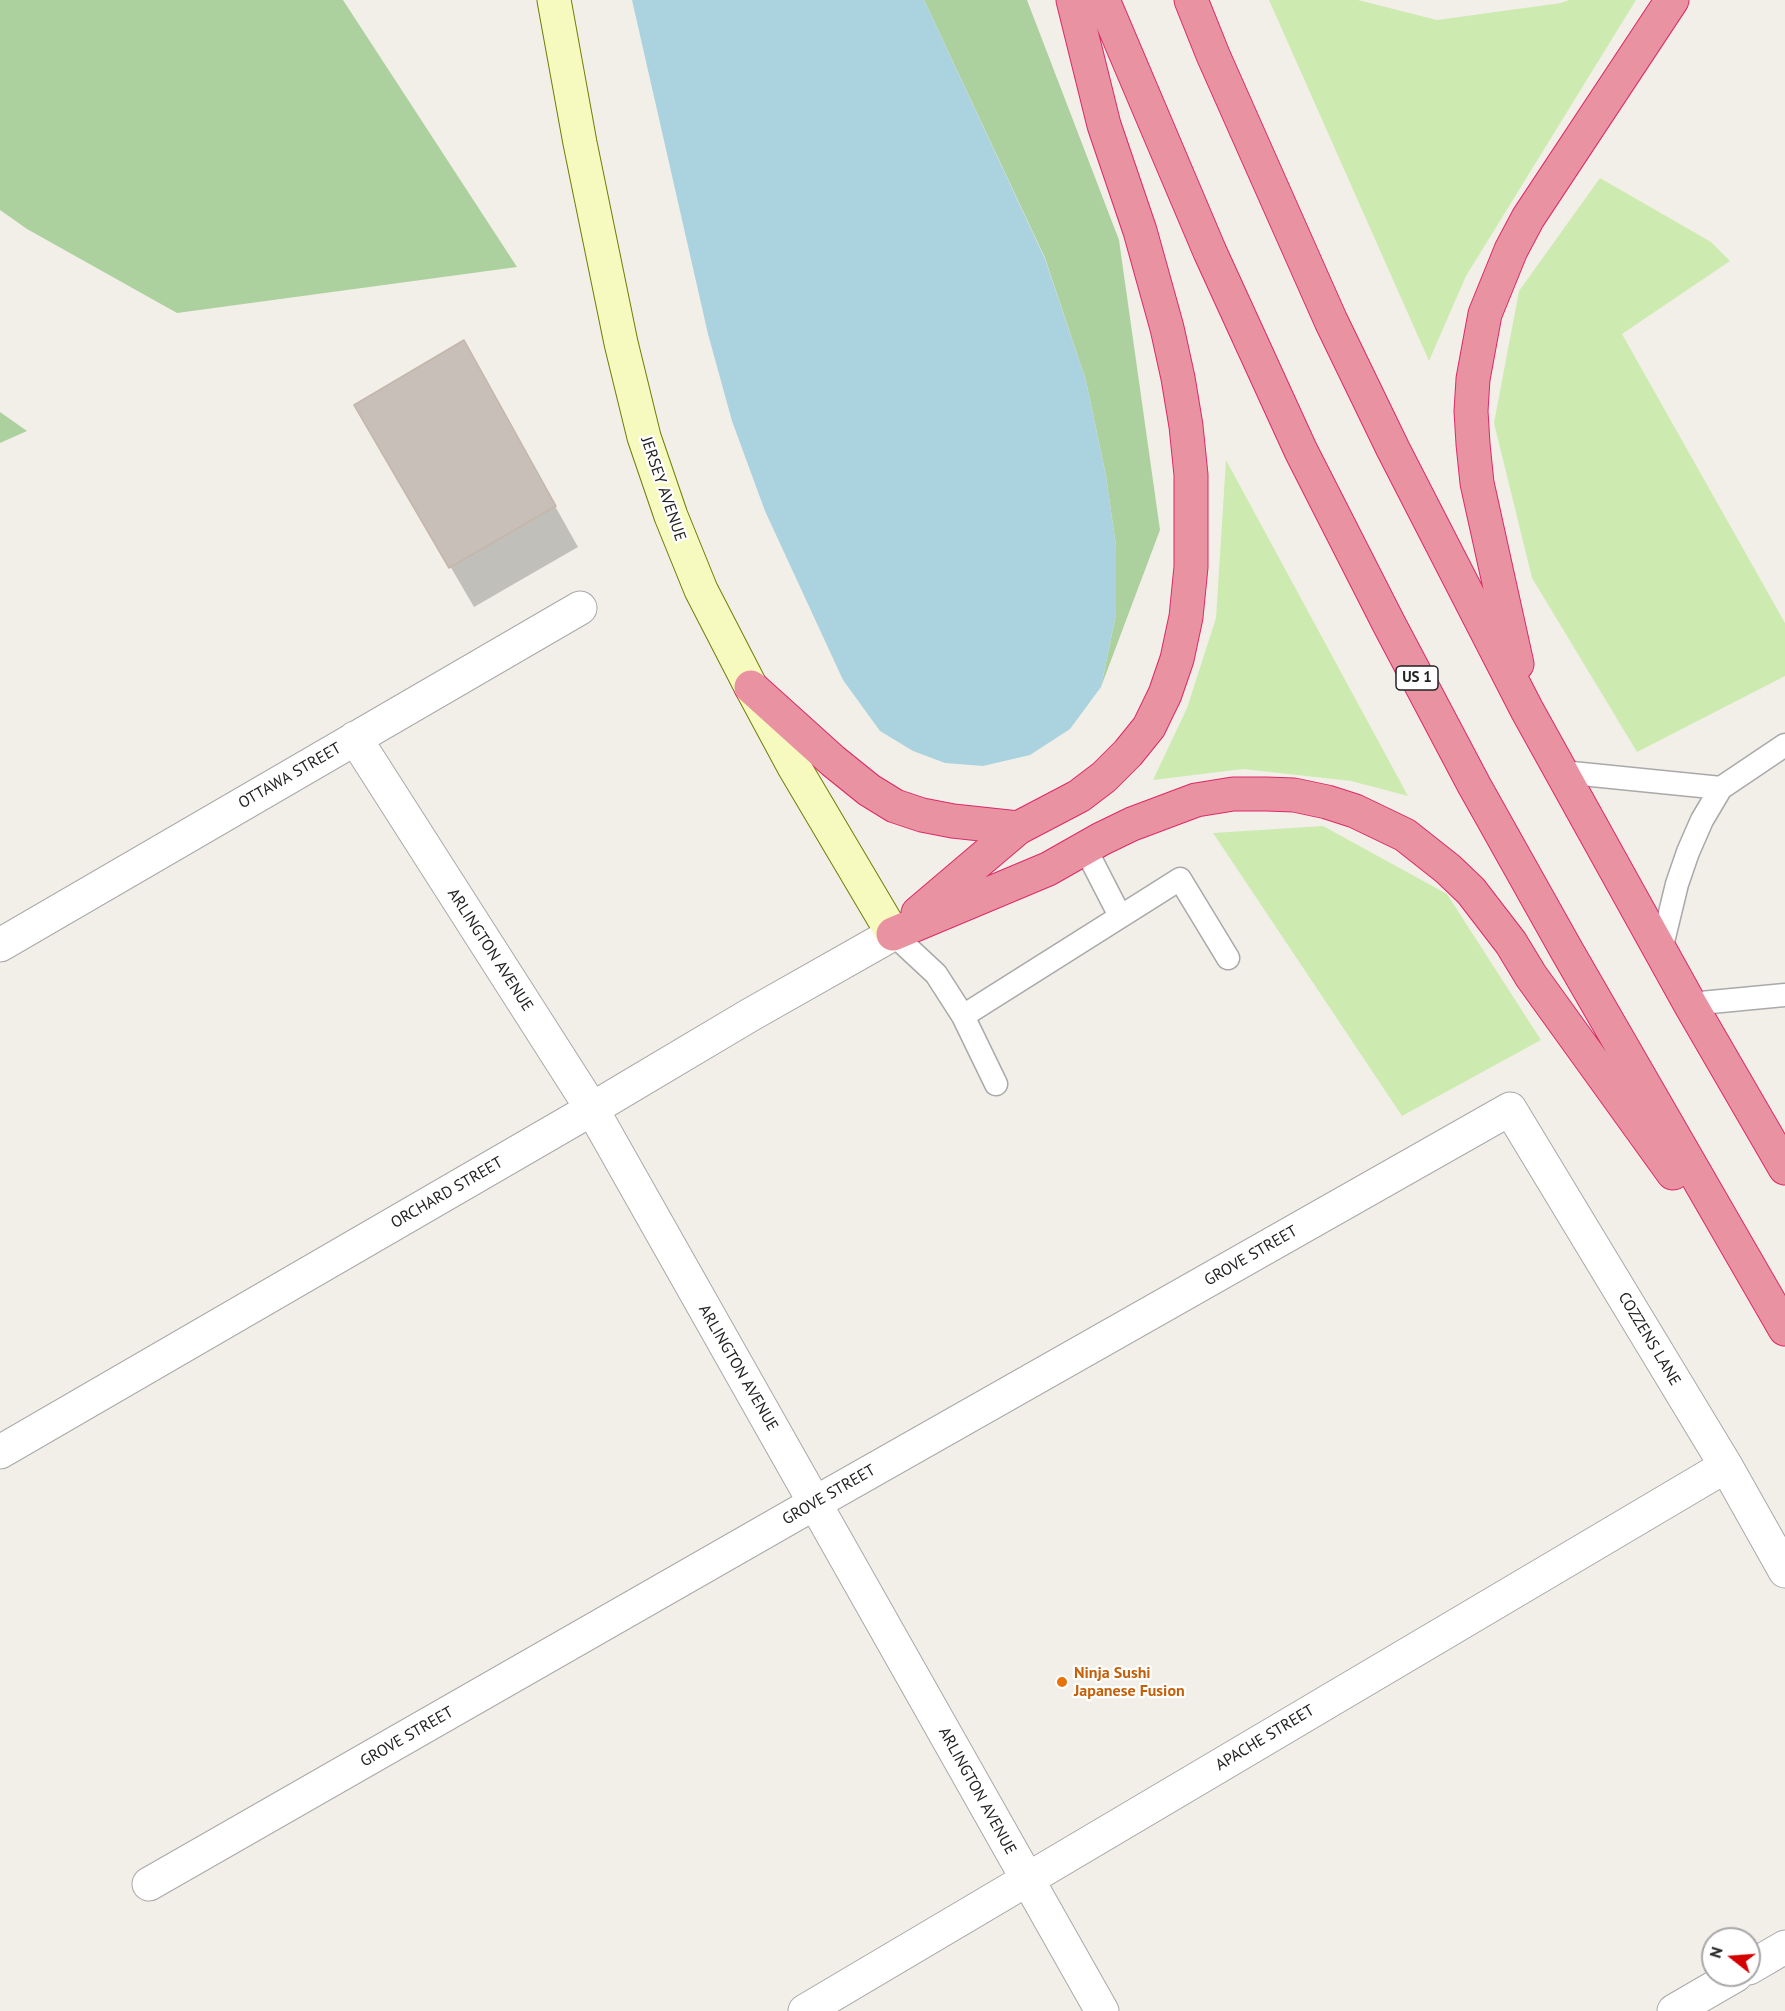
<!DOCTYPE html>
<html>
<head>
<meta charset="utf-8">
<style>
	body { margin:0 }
	#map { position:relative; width:1785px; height:2011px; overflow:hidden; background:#f2efe9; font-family:"PT Sans",sans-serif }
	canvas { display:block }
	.north { position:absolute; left:1701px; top:1927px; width:60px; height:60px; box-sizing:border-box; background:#fff; border:2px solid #a7a7a7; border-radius:50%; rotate:287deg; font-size:16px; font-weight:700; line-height:24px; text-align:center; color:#222 }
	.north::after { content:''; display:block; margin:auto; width:21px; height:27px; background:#d40000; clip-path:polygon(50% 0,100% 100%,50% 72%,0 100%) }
</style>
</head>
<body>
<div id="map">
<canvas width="1785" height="2011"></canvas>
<div class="north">N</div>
</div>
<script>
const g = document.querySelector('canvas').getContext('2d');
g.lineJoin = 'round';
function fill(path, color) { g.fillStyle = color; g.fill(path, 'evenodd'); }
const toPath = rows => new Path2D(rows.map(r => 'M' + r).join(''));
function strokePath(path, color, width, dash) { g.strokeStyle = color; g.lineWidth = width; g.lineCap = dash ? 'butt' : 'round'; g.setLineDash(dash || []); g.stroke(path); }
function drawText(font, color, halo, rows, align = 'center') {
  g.font = font + ' "PT Sans",sans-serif'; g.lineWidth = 4.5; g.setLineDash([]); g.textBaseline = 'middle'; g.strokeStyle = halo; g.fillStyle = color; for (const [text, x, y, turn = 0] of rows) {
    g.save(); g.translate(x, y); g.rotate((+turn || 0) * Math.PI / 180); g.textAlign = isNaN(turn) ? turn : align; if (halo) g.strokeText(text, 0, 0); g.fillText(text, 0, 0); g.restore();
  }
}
const grass = toPath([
	[1269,0,1358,0,1437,20,1561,3,1569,0,1636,0,1466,276,1429,361],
	[1600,178,1711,242,1730,261,1622,334,1785,623,1785,676,1637,752,1532,578,1494,423,1519,291],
	[1226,460,1408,796,1351,781,1243,769,1153,780,1187,708,1216,618],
	[1323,826,1447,894,1541,1040,1402,1116,1213,833]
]);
const forest = toPath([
	[0,0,343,0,517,267,177,313,27,229,0,210],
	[924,0,1027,0,1119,240,1160,530,1101,687,1116,614,1116,546,1106,476,1086,381,1045,258],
	[0,412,27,431,0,443]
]);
const water = toPath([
	[632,0,924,0,1045,259,1086,381,1106,476,1116,546,1116,614,1101,687,1070,729,1030,755,983,766,945,763,913,751,880,731,843,680,765,511,732,421,708,334]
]);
const shadow = toPath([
	[486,383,578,547,474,607,356,405]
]);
const building = toPath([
	[464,340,556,506,449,568,354,405,464,340]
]);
const lane = toPath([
	[1562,772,1721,788],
	[1085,848,1120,916],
	[893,934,936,974,963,1016],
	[1661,950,1677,884,1688,852,1702,820,1721,788,1785,745],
	[1690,1004,1785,995],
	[996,1084,963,1016,1180,879,1228,958]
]);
const street = toPath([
	[355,738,592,1109,1102,2011],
	[0,945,580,608],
	[0,1452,592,1109,750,1015,893,934],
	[149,1884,815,1503,1510,1109,1726,1466,1785,1571],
	[1749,1968,1785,1947],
	[805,2011,1726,1466],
	[1674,2011,1736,1975]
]);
const secondary = toPath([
	[554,0,580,143,621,343,644,437,671,516,701,590,751,687,793,765,893,934]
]);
const highway = toPath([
	[1103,0,1210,252,1301,451,1389,624,1474,785,1567,951,1785,1329],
	[1191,0,1213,55,1331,321,1393,449,1527,710,1690,1004,1785,1168],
	[1517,664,1477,483,1473,444,1471,411,1473,379,1485,314,1511,250,1528,218,1672,0],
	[751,687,833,761,869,790,895,806,922,815,953,821,1018,828],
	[918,913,1018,828,1079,796,1104,777,1128,753,1149,727,1165,694,1177,659,1186,617,1191,567,1191,475,1186,426,1178,378,1167,328,1140,231,1104,125,1073,0],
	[893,934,1048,869,1101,839,1132,824,1196,800,1233,794,1266,794,1294,795,1327,802,1355,811,1405,835,1448,869,1471,891,1511,943,1531,976,1673,1173]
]);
const markers = [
	[1062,1682,6,"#e8710a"]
];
const shields = [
	[1417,678,42]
];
const shieldNames = [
	["US 1",1417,678]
];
const streetNames = [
	["JERSEY AVENUE",663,489,71],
	["OTTAWA STREET",290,776,-30],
	["ARLINGTON AVENUE",490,950,57],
	["ORCHARD STREET",447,1193,-30],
	["GROVE STREET",1251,1256,-30],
	["COZZENS LANE",1649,1339,59],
	["ARLINGTON AVENUE",738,1368,60],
	["GROVE STREET",829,1495,-30],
	["GROVE STREET",407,1737,-30],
	["APACHE STREET",1265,1738,-31],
	["ARLINGTON AVENUE",977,1791,61]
];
const foodNames = [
	["Ninja Sushi",1074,1673],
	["Japanese Fusion",1074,1691]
];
fill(grass, '#cdebb0');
fill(forest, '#add19e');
fill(water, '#aad3df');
fill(shadow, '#0003');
fill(building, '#c7bfb8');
strokePath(building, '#c4b6ab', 1.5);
strokePath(lane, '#a9a9a9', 25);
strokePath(street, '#a9a9a9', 35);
strokePath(secondary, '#707d05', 35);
strokePath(highway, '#dc2a67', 35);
strokePath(lane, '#fff', 22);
strokePath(street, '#fff', 33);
strokePath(secondary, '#f7fabf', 33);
strokePath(highway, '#e892a2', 33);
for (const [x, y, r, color] of markers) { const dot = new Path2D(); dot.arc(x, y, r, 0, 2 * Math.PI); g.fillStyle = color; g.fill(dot); strokePath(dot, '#fff', 2); }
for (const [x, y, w] of shields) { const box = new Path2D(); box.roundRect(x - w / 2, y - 12, w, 24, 4.5); g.fillStyle = '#fff'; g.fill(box); strokePath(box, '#222', 1.5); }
drawText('bold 15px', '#222', null, shieldNames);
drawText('16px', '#222', '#fff', streetNames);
drawText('bold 16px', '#c56008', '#fff', foodNames, 'left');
</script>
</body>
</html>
